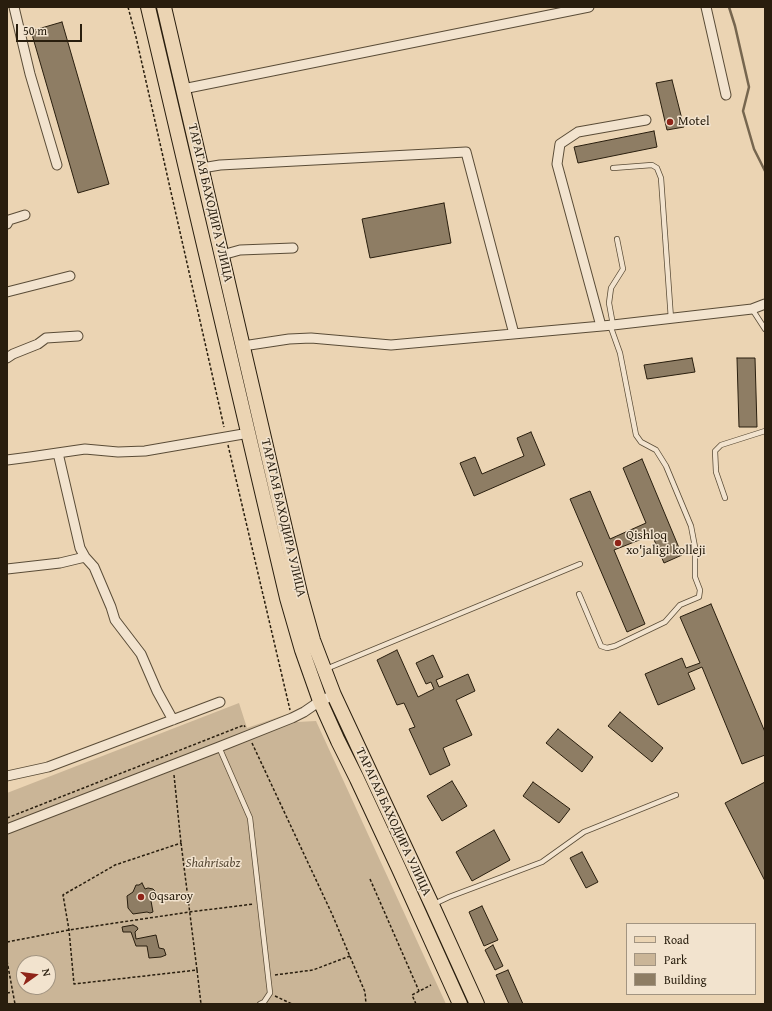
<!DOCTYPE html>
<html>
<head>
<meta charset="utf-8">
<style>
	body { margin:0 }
	#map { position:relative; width:772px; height:1011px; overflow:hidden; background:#ebd4b3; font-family:"Gentium Book Plus",serif }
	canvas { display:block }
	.frame { position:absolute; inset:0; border:8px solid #291e0e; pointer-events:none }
	.legend { position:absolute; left:626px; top:923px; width:130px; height:72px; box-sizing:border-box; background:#f2e3ce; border:1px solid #a29481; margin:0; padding:5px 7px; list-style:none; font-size:12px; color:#291e0e }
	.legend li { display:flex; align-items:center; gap:8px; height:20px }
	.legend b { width:20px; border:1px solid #a29481 }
	.north { position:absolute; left:16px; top:955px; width:40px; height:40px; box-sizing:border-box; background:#f2e3ce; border:1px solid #a29481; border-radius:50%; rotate:76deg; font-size:11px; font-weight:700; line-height:16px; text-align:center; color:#291e0e }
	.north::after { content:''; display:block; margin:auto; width:14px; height:18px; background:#8f2418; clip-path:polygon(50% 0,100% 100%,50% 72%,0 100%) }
	.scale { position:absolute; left:16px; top:24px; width:66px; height:18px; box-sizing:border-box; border:2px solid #291e0e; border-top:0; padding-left:5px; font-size:12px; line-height:14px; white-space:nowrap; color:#291e0e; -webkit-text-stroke:3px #f2e3ce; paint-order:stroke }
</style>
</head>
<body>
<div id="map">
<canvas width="772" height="1011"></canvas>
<div class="frame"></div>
<ul class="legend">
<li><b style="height:5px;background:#ebd4b3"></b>Road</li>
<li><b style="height:11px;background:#cab597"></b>Park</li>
<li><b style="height:11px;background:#8e7d64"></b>Building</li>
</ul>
<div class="north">N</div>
<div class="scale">50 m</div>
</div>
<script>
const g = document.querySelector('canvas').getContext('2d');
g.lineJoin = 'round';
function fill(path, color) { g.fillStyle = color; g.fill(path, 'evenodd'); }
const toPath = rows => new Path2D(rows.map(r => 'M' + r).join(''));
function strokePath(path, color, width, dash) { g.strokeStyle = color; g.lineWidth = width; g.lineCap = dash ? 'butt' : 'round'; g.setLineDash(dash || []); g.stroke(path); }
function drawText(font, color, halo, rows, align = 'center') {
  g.font = font + ' "Gentium Book Plus",serif'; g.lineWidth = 3; g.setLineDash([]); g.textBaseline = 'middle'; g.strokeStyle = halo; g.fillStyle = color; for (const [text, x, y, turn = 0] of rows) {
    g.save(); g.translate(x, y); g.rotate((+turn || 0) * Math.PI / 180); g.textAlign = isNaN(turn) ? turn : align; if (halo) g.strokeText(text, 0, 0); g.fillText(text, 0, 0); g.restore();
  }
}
const green = toPath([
	[239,703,247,728,293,712,297,722,316,721,446,1004,7,1004,7,793],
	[24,963,48,963,48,987,24,987]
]);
const stream = toPath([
	[729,7,735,26,749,87,743,111,754,149,765,171]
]);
const building = toPath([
	[62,22,109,184,78,193,31,31,62,22],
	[672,80,684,127,667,130,656,83,672,80],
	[654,131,657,147,578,163,574,147,654,131],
	[444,203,451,243,370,258,362,219,444,203],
	[692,358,695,372,647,379,644,365,692,358],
	[737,358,755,358,757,427,739,427,737,358],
	[531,432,545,465,474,496,460,463,475,457,482,474,524,456,517,438,531,432],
	[642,459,682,555,664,563,652,535,614,550,645,624,627,632,570,499,590,491,610,539,646,523,623,468,642,459],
	[711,604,765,732,765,755,742,764,702,667,688,673,695,689,658,705,645,674,682,658,686,668,700,663,680,617,711,604],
	[397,650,418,697,434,689,431,682,426,684,416,663,433,655,443,677,436,680,439,687,468,674,475,691,456,700,472,735,443,748,450,765,430,775,409,729,415,727,404,703,397,705,377,660,397,650],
	[620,712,663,748,652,762,608,726,620,712],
	[558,729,593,757,582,772,546,743,558,729],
	[452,781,467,806,442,821,427,796,452,781],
	[533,782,570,809,559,823,523,796,533,782],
	[765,782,765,881,725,803,765,782],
	[494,830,510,860,472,881,456,852,494,830],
	[582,852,598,882,586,888,570,858,582,852],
	[142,883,145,889,148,888,153,889,156,892,156,895,154,899,151,901,153,912,150,913,147,912,133,914,128,908,127,896,133,892,136,885,139,885,142,883],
	[482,906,498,940,484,946,469,912,482,906],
	[133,925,137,927,138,929,135,932,136,939,156,935,159,948,164,949,166,955,161,957,149,958,147,946,136,946,131,932,123,932,122,927,133,925],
	[493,945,503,966,495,970,485,950,493,945],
	[508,970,523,1004,509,1004,496,975,508,970]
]);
const path = toPath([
	[128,7,136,37,224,427],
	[228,445,290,710],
	[252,743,332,914,365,992,366,1004],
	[174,775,181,843],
	[7,818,244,725,245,727],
	[181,843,197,970,74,984,69,930,63,895,115,865,181,843],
	[370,879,419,991],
	[7,942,69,930,189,912,254,904],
	[7,961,15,1004],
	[197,970,201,1004],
	[275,975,313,970,350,956],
	[7,993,12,992],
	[275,996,292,1004],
	[416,1004,412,995,431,985]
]);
const service = toPath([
	[613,168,652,165,657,168,661,178,671,319],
	[752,309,765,329],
	[613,325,609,303,611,288,623,269,617,239],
	[725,498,716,472,715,451,721,445,765,431],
	[579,594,601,646,607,648,615,646,665,622,680,605,699,597,700,590,695,577,695,547,691,526,666,466,656,450,641,442,636,435,620,353,610,325],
	[326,669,580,564],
	[219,747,250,818,270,993,264,1002,260,1004],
	[434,904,449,897,542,862,584,832,676,795]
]);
const minor = toPath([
	[14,7,30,74,57,165],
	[706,7,726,95],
	[183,89,589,7],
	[202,168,220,165,466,152,514,334],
	[7,224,9,220,25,215],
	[222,255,240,250,293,248],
	[7,292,70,276],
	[601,326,557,164,560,144,578,132,646,120],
	[243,346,289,339,311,338,391,345,613,325,752,309,765,304],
	[7,358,13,354,38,344,46,338,78,336],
	[58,453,80,548,85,557,94,567,111,607,115,620,141,654,157,691,173,720],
	[7,460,30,457,85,449,118,452,145,451,249,433],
	[7,569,60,563,85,557],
	[7,776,48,767,220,702],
	[7,829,219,747,292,718,304,712,320,701,334,695]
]);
const primary = toPath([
	[148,7,287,598,302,650,320,701,338,741,357,779,399,869,460,1004],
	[164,7,301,597,313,640,334,695,432,905,477,1004]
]);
const markers = [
	[670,122,4,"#8f2418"],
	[618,543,4,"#8f2418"],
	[141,897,4,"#8f2418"]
];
const poiNames = [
	["Motel",678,122],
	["Qishloq",626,536],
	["xo'jaligi kolleji",626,551],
	["Oqsaroy",149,897]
];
const streetNames = [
	["ТАРАГАЯ БАХОДИРА УЛИЦА",210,203,77],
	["ТАРАГАЯ БАХОДИРА УЛИЦА",283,518,77],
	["ТАРАГАЯ БАХОДИРА УЛИЦА",393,822,65]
];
const parkNames = [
	["Shahrisabz",213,864]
];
fill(green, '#cab597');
strokePath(stream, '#76664f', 2.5);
fill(building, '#8e7d64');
strokePath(building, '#291e0e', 1);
strokePath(service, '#5a4c37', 6);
strokePath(minor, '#5a4c37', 11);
strokePath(primary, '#291e0e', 16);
strokePath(path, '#291e0e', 1.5, [3, 2]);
strokePath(service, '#f2e3ce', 4.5);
strokePath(minor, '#f2e3ce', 9);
strokePath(primary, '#ebd4b3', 14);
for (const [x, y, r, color] of markers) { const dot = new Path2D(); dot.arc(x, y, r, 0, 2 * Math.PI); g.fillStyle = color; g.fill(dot); strokePath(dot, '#f2e3ce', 1.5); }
drawText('13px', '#291e0e', '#f2e3ce', poiNames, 'left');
drawText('13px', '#291e0e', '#f2e3ce', streetNames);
drawText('italic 13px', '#594b37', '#f2e3ce', parkNames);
</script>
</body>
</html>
